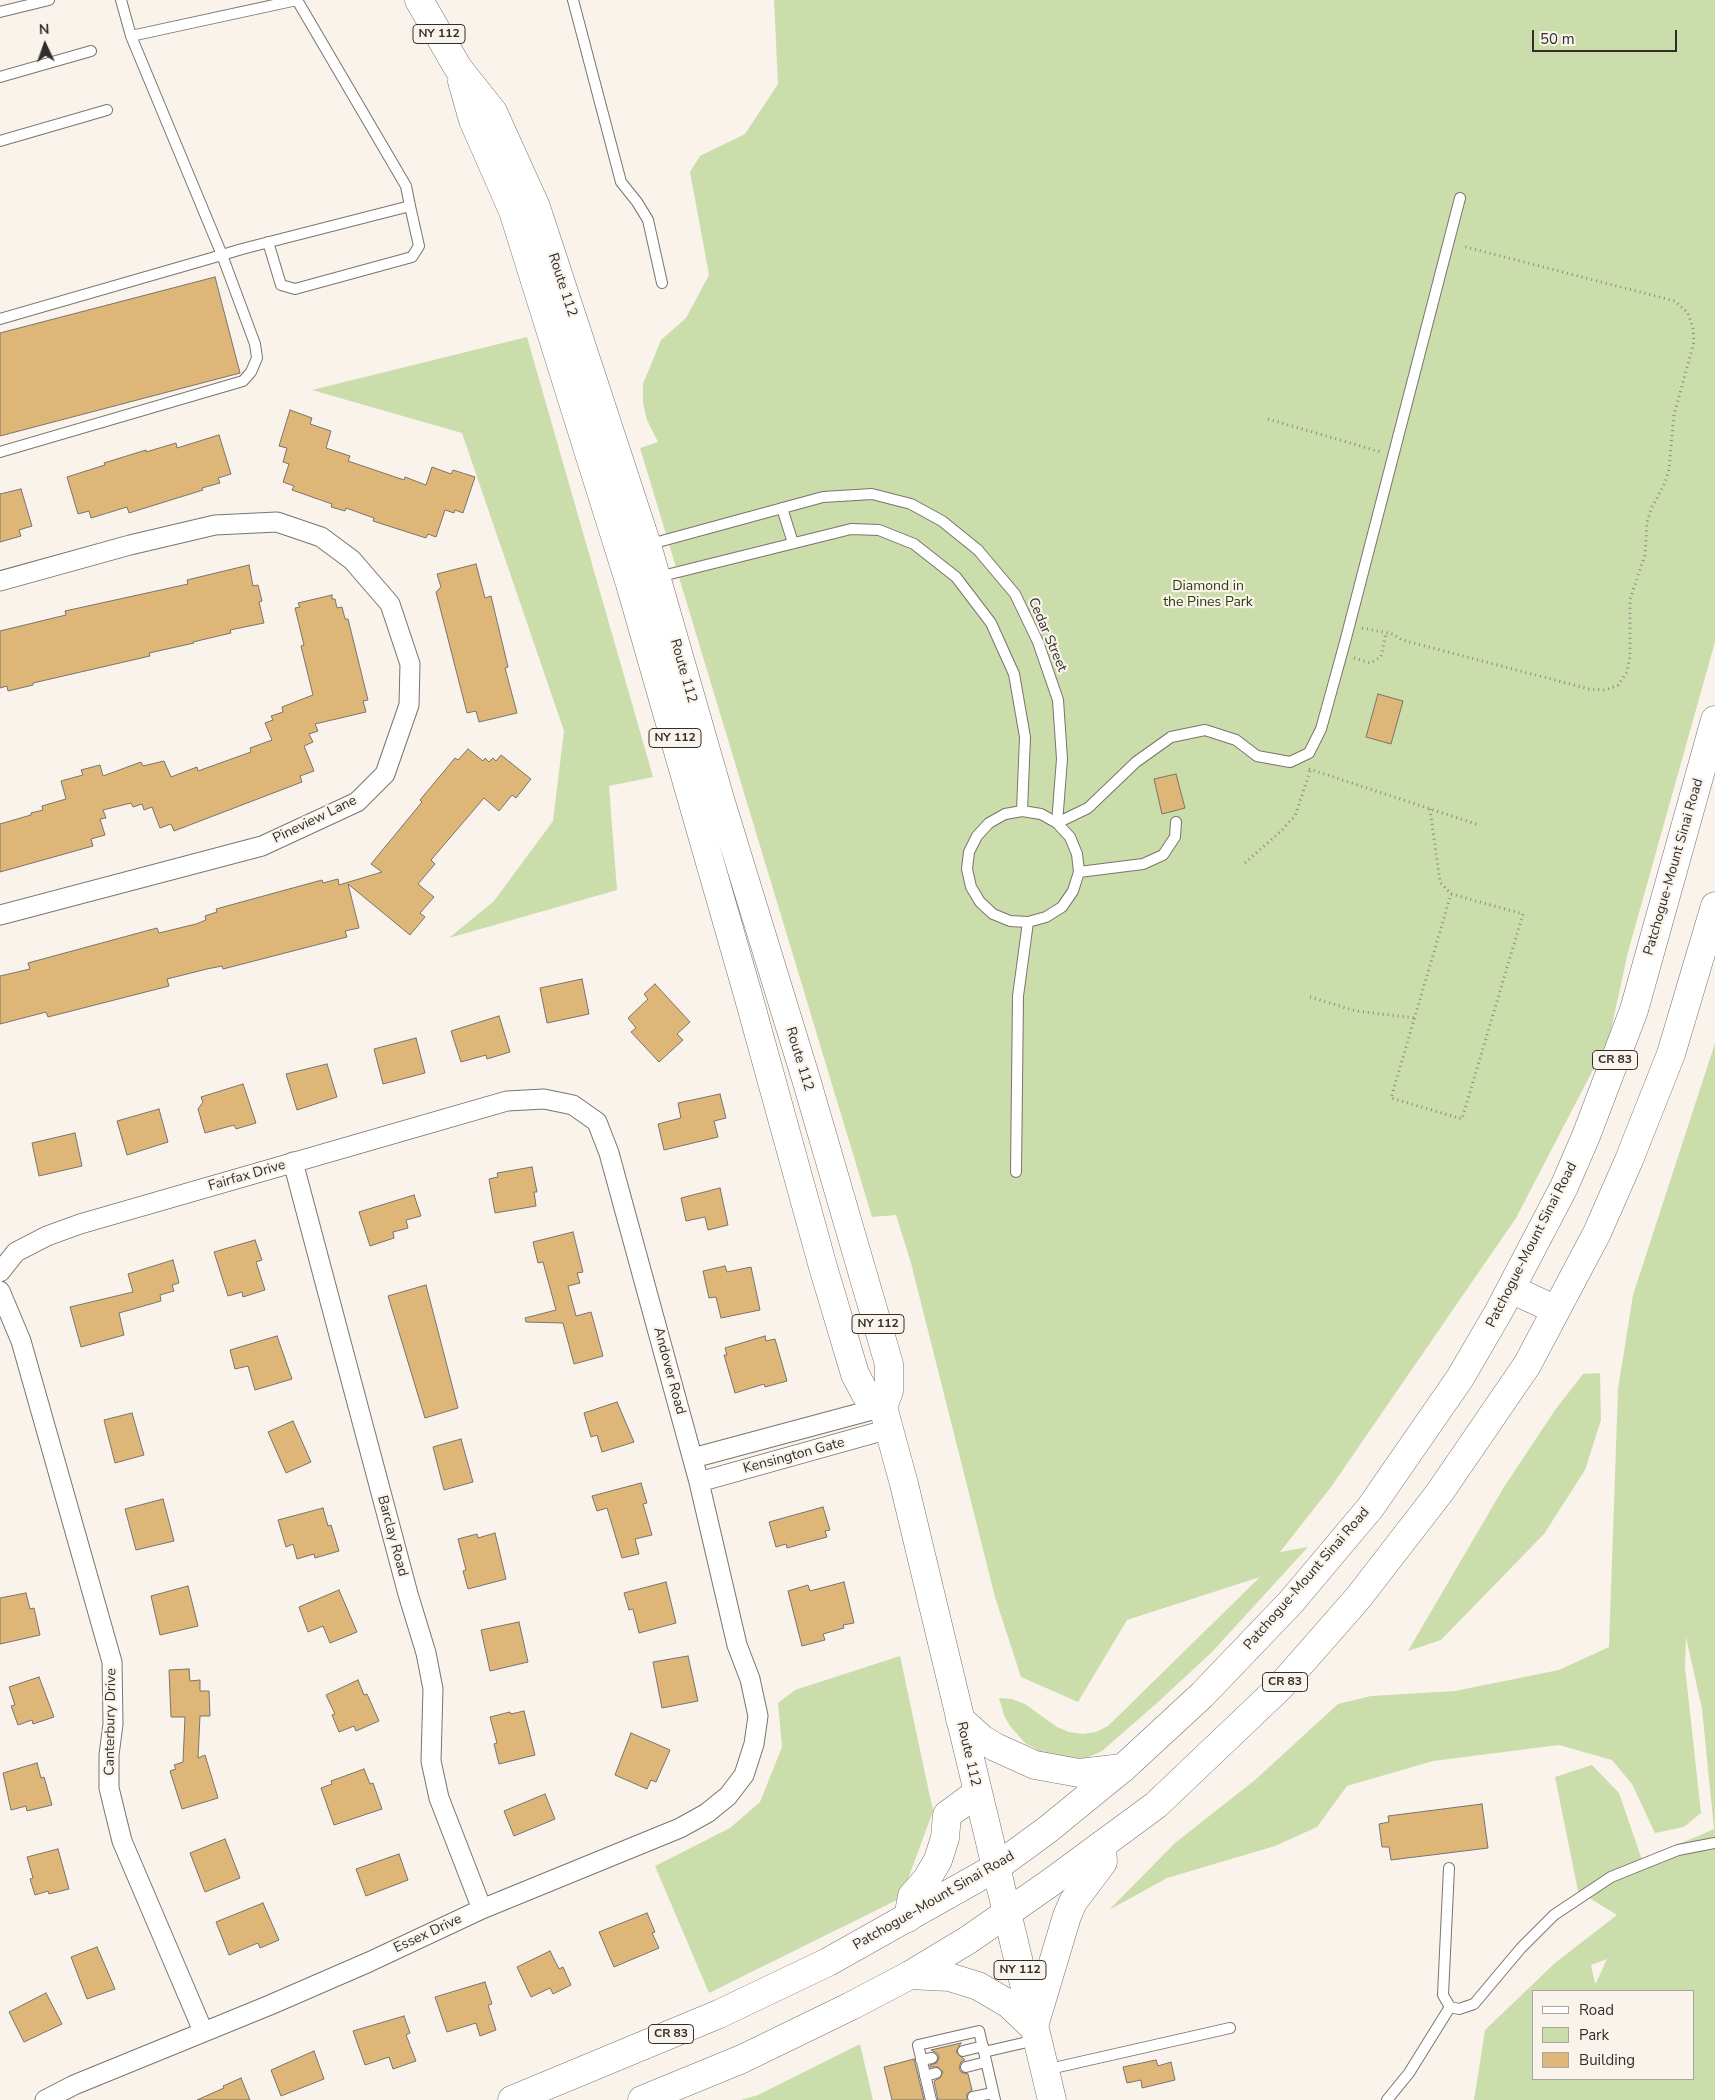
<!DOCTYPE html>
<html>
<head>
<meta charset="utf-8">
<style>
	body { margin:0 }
	#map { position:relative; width:1715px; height:2100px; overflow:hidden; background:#f9f3eb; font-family:"Nunito Sans",sans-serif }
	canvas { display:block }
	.legend { position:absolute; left:1532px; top:1990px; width:162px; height:90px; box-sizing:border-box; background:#f9f3eb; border:1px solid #a9a49e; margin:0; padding:6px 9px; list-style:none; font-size:15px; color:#302d2a }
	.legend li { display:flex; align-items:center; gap:10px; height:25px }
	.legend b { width:25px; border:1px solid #a9a49e }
	.north { position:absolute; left:20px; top:20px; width:50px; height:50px; -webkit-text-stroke:4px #f9f3eb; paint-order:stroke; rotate:357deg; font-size:14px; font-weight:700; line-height:20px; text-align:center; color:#302d2a }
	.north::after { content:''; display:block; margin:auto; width:18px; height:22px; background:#302d2a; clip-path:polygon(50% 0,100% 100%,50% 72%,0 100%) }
	.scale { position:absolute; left:1532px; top:30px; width:145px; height:22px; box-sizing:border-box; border:2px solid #302d2a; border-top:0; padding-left:6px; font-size:15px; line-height:18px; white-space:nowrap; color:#302d2a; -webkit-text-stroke:4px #f9f3eb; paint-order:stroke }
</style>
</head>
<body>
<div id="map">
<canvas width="1715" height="2100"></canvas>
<ul class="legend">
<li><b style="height:6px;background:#fff"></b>Road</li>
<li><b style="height:14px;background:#ccddac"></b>Park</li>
<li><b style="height:14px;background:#deb678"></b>Building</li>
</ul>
<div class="north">N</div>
<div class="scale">50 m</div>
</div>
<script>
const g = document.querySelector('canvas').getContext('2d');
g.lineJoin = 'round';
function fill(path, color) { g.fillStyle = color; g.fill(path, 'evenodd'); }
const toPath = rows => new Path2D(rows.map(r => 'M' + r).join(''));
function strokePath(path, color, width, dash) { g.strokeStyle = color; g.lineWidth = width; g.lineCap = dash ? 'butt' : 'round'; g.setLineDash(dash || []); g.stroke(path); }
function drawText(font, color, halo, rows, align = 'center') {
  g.font = font + ' "Nunito Sans",sans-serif'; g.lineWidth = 4.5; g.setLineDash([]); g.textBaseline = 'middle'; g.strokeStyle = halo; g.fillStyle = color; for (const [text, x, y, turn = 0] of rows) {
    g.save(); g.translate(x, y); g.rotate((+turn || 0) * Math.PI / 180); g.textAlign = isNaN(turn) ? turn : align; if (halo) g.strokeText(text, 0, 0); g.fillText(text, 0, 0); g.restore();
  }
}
const green = toPath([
	[774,0,1715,0,1715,642,1628,952,1609,1039,1516,1218,1331,1487,1280,1552,1308,1547,1211,1653,1157,1703,1102,1751,1080,1761,1033,1757,1037,1749,1026,1744,1010,1726,1004,1715,999,1698,1012,1699,1025,1704,1057,1727,1069,1732,1083,1734,1096,1732,1108,1726,1260,1577,1127,1620,1078,1702,1021,1677,995,1597,911,1263,896,1215,872,1217,640,448,658,442,647,420,643,403,643,384,661,340,686,318,709,275,690,172,700,156,745,134,778,84],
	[527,337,653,777,609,786,617,890,449,938,494,901,553,821,564,731,462,433,312,390],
	[1715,1043,1715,2100,1474,2100,1485,2030,1555,1963,1617,1915,1578,1891,1555,1777,1592,1765,1619,1793,1642,1860,1714,1829,1702,1709,1686,1637,1685,1667,1701,1813,1684,1827,1655,1833,1632,1784,1612,1760,1559,1745,1433,1761,1347,1786,1317,1827,1275,1846,1167,1878,1109,1910,1175,1843,1255,1780,1338,1704,1371,1696,1455,1691,1559,1670,1609,1647,1618,1389,1633,1295],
	[1607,1959,1596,1983,1595,1983,1591,1965],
	[1534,1991,1694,1991,1694,2079,1534,2079],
	[1600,1373,1601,1420,1585,1470,1544,1534,1441,1640,1408,1651,1504,1487,1555,1410,1583,1374],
	[900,1656,933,1811,901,1898,709,1993,655,1866,730,1828,760,1802,782,1747,778,1703,795,1690],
	[860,2044,873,2100,741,2100,758,2095]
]);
const building = toPath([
	[215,277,240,373,0,436,0,333,215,277],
	[290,410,312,418,310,424,331,431,326,448,350,456,348,461,404,480,405,477,426,485,432,467,451,474,453,470,475,477,463,513,455,510,454,513,445,510,436,537,428,534,426,538,373,521,374,518,346,508,345,511,331,507,332,504,292,490,294,486,283,482,289,464,283,462,287,448,279,446,290,410],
	[219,435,231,474,218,478,220,483,202,488,203,490,129,513,127,507,91,518,89,511,78,514,67,477,105,465,104,463,146,450,146,452,176,443,177,448,219,435],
	[21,489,32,526,19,530,21,536,0,542,0,494,21,489],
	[476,564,485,598,491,596,508,667,505,668,517,713,479,722,476,711,467,713,436,592,441,587,437,574,476,564],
	[249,565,253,586,258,585,262,601,259,602,264,623,230,630,231,633,193,642,194,643,149,653,150,656,33,683,33,685,8,691,7,686,0,688,0,631,66,615,65,611,188,584,187,580,249,565],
	[332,595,332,599,335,599,337,608,342,607,345,619,348,619,368,700,363,701,366,712,315,724,318,731,309,734,313,742,304,746,314,771,300,776,302,782,174,831,171,824,160,828,152,807,144,810,142,804,133,807,131,803,103,810,106,818,100,819,105,835,91,839,93,846,0,872,0,824,31,815,31,813,43,810,42,806,66,799,61,781,83,775,81,770,100,765,103,776,141,762,143,766,164,761,171,777,197,767,198,771,251,752,250,748,272,740,265,723,273,720,271,716,283,712,282,707,313,695,301,646,304,645,295,608,300,607,298,603,332,595],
	[1378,694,1403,701,1391,744,1366,737,1378,694],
	[468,749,483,761,485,758,489,762,493,758,496,761,501,755,531,779,516,798,512,795,499,811,484,798,431,860,435,864,418,884,434,897,420,913,425,917,410,935,348,884,359,928,345,931,347,937,223,969,222,966,207,969,167,979,169,986,48,1017,46,1012,0,1024,0,976,30,969,28,963,157,928,159,933,196,924,206,920,205,916,217,912,216,909,322,880,323,883,338,879,339,885,382,872,371,864,422,802,420,800,455,758,458,760,468,749],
	[1176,774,1185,808,1162,814,1154,779,1176,774],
	[582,979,589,1014,547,1023,540,988,582,979],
	[655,984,690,1022,677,1034,683,1040,659,1062,631,1032,636,1028,628,1018,648,999,644,994,655,984],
	[499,1016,510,1052,487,1059,486,1055,461,1062,451,1031,499,1016],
	[416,1038,425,1073,383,1084,374,1049,416,1038],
	[327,1064,337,1097,297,1110,286,1074,327,1064],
	[243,1084,256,1123,236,1129,234,1125,205,1133,198,1109,203,1102,201,1097,243,1084],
	[720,1094,726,1118,714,1121,718,1137,664,1150,658,1124,681,1118,678,1103,720,1094],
	[159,1109,168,1142,127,1155,117,1121,159,1109],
	[75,1133,82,1166,39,1176,32,1143,75,1133],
	[532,1167,537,1192,534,1192,536,1206,495,1213,489,1179,498,1177,497,1173,532,1167],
	[720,1188,728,1225,708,1230,705,1217,686,1221,681,1198,720,1188],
	[414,1195,421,1216,406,1220,408,1228,393,1232,394,1238,370,1246,359,1212,414,1195],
	[573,1232,583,1272,577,1273,580,1283,568,1286,576,1316,591,1312,603,1356,574,1364,563,1323,526,1322,525,1318,556,1310,543,1262,538,1263,533,1242,573,1232],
	[255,1240,262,1260,256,1262,265,1290,243,1297,242,1292,228,1296,214,1252,255,1240],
	[173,1260,179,1283,172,1285,174,1291,160,1295,161,1301,119,1313,124,1335,81,1347,70,1307,133,1292,128,1274,173,1260],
	[725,1266,727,1272,751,1267,760,1310,721,1318,716,1297,709,1298,703,1271,725,1266],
	[426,1285,458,1408,425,1418,388,1296,426,1285],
	[277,1336,292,1379,255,1390,248,1366,235,1369,230,1350,277,1336],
	[765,1336,766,1341,775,1339,787,1381,765,1387,764,1384,735,1393,724,1355,727,1355,725,1348,765,1336],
	[617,1402,634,1442,602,1452,597,1435,591,1437,584,1413,617,1402],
	[132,1413,144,1455,115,1463,104,1420,132,1413],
	[293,1421,311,1462,286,1473,268,1432,293,1421],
	[461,1439,473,1482,444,1490,433,1447,461,1439],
	[641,1483,647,1503,643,1504,652,1535,635,1539,639,1554,622,1558,607,1508,597,1511,592,1496,641,1483],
	[163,1499,174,1541,136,1550,125,1509,163,1499],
	[823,1507,830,1530,825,1531,827,1537,787,1548,786,1544,776,1547,769,1522,823,1507],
	[323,1508,328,1526,331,1525,339,1551,315,1558,314,1554,297,1559,293,1544,286,1547,278,1520,323,1508],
	[495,1533,506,1579,468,1589,463,1571,466,1570,458,1539,477,1534,478,1538,495,1533],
	[666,1582,676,1623,639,1633,633,1609,629,1610,624,1593,666,1582],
	[844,1582,854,1623,843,1625,844,1628,823,1634,825,1640,802,1646,788,1591,808,1585,810,1591,844,1582],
	[188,1586,198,1626,160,1635,151,1596,188,1586],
	[339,1590,357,1632,330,1643,323,1626,308,1632,299,1607,339,1590],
	[26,1593,30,1609,34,1608,40,1635,0,1644,0,1598,26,1593],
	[519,1622,528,1662,490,1671,481,1630,519,1622],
	[688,1656,698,1701,662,1708,653,1662,688,1656],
	[189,1669,190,1681,200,1680,200,1691,209,1691,210,1716,200,1716,198,1758,205,1755,218,1798,182,1809,170,1771,176,1769,174,1765,183,1762,185,1717,171,1717,169,1670,189,1669],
	[39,1677,54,1717,33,1724,32,1720,18,1725,11,1706,15,1705,9,1687,39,1677],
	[358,1680,364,1695,367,1694,379,1721,356,1731,354,1726,339,1732,332,1715,335,1714,326,1695,358,1680],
	[524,1711,535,1755,499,1764,494,1744,497,1743,490,1717,510,1712,511,1714,524,1711],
	[631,1733,670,1750,656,1782,651,1780,647,1789,615,1775,631,1733],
	[37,1763,41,1778,44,1777,52,1805,27,1811,26,1806,11,1810,3,1773,37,1763],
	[364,1769,370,1784,373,1783,382,1809,334,1825,321,1788,332,1784,331,1781,364,1769],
	[545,1794,555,1819,514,1836,504,1811,545,1794],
	[1482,1804,1488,1848,1391,1860,1389,1847,1382,1847,1379,1824,1389,1822,1388,1816,1482,1804],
	[225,1839,240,1878,205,1892,190,1853,225,1839],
	[58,1849,69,1889,49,1894,48,1891,35,1895,30,1879,33,1878,27,1857,58,1849],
	[399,1854,408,1880,366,1896,356,1869,399,1854],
	[263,1903,279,1940,260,1948,258,1943,229,1955,216,1922,263,1903],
	[647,1913,655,1932,652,1933,659,1948,614,1967,599,1932,647,1913],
	[97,1947,115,1989,87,1999,71,1957,97,1947],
	[550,1951,559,1969,563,1967,571,1985,553,1994,550,1988,531,1997,517,1967,550,1951],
	[485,1982,492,2004,488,2005,496,2030,480,2036,476,2023,447,2032,435,1997,485,1982],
	[46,1993,62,2024,24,2042,9,2012,46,1993],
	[404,2016,410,2033,406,2035,416,2061,393,2069,389,2057,365,2065,353,2031,404,2016],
	[961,2043,956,2052,965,2060,961,2062,959,2068,961,2072,968,2074,972,2090,967,2094,967,2100,938,2100,934,2081,940,2078,943,2072,938,2067,930,2067,930,2065,937,2063,939,2057,937,2053,931,2050,961,2043],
	[314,2051,324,2079,281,2096,271,2070,314,2051],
	[914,2059,924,2100,892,2100,884,2067,914,2059],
	[1156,2060,1158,2066,1171,2062,1175,2080,1142,2088,1141,2080,1127,2083,1123,2067,1156,2060],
	[241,2078,250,2100,197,2100,224,2088,223,2086,241,2078]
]);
const path = toPath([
	[1268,419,1381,452],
	[1362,628,1393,634,1402,640,1589,689,1605,690,1618,685,1627,672,1630,656,1630,599,1645,555,1647,522,1651,509,1665,483,1669,469,1674,415,1694,342,1693,328,1688,313,1675,301,1462,246],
	[1354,658,1370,663,1381,657,1386,633],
	[1309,769,1479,825],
	[1430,809,1440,882,1451,894,1523,914,1462,1119,1391,1098,1451,894],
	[1245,863,1281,831,1295,816,1310,771],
	[1310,997,1356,1011,1415,1018]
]);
const service = toPath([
	[121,0,131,36,222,255,242,249,410,206,406,186,297,0,131,36],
	[573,0,621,182,637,202,648,220,662,283],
	[0,12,49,0],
	[0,77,91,51],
	[0,141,107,110],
	[268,242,281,285,295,289,412,257,419,246,410,206],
	[0,319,222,255,255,344,257,358,251,372,243,381,0,452],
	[782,508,793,543],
	[647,545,823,497,872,494,911,504,942,521,978,550,1015,594,1038,642,1058,700,1062,759,1057,823,1070,837,1077,854,1079,872,1073,891,1062,907,1046,917,1028,922,1010,921,993,914,980,902,971,887,967,869,969,852,977,836,989,823,1005,814,1022,811,1041,814,1057,823],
	[658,577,851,529,879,530,914,544,956,577,991,623,1014,674,1025,737,1022,811],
	[1057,823,1088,808,1136,762,1171,737,1205,730,1236,740,1257,756,1290,762,1309,753,1321,729,1345,642,1460,198],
	[1079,872,1143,864,1163,855,1175,837,1176,822],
	[1016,1172,1018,996,1028,922],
	[1449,1868,1443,1995,1450,2007,1459,2009,1474,2004,1521,1948,1554,1915,1611,1877,1678,1850,1715,1843],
	[963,2051,983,2046],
	[984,2052,995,2100],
	[921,2060,932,2058],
	[966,2067,986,2062],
	[1045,2070,1230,2028],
	[925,2076,936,2073],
	[973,2097,993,2093],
	[931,2100,918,2045,979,2031,984,2052,1036,2040],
	[1387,2100,1409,2073,1450,2007]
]);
const minor = toPath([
	[0,581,130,545,215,525,277,522,321,537,352,560,390,604,410,664,409,705,385,774,357,802,262,846,0,915],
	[293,1162,408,1594,426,1653,433,1689,431,1761,439,1798,482,1909],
	[0,1272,16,1252,47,1236,80,1224,507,1101,544,1099,573,1105,597,1122,609,1153,699,1482,737,1645,750,1679,758,1716,754,1744,744,1775,728,1796,707,1813,680,1828,482,1909,369,1962,270,2005,74,2085,45,2100],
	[0,1291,21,1341,112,1662,113,1724,109,1755,109,1788,122,1841,203,2031],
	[693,1458,883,1407],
	[699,1482,889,1429]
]);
const primary = toPath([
	[419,0,458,68,493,112,536,207,647,545,720,799,806,1079,889,1364,889,1391,883,1407,904,1484,1052,2100],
	[462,81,473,120,513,211,630,584,748,995,823,1267,855,1374,866,1395,883,1407],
	[960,1719,982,1739,995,1747,1035,1765,1079,1773,1123,1768],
	[908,1918,912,1896,927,1879,938,1860,945,1838,947,1815,977,1793],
	[910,1975,949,1977,978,1986,1009,2004,1034,2028],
	[1034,2026,1067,1916,1073,1902,1103,1862,1102,1845]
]);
const trunk = toPath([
	[1511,1289,1556,1310],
	[512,2100,719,2014,828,1962,995,1868,1047,1830,1123,1768,1202,1695,1291,1602,1370,1508,1460,1378,1499,1311,1564,1187,1586,1136,1634,1010,1715,720],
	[642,2100,742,2059,851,2006,910,1975,968,1940,1050,1883,1156,1805,1280,1687,1358,1598,1440,1492,1527,1365,1597,1233,1629,1160,1671,1054,1715,906]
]);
const shields = [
	[439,34,52],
	[675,738,52],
	[1615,1060,45],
	[878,1324,52],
	[1285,1682,45],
	[1020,1970,52],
	[671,2034,45]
];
const shieldNames = [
	["NY 112",439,34],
	["NY 112",675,738],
	["CR 83",1615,1060],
	["NY 112",878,1324],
	["CR 83",1285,1682],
	["NY 112",1020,1970],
	["CR 83",671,2034]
];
const streetNames = [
	["Route 112",562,285,72],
	["Cedar Street",1047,635,67],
	["Route 112",683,671,74],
	["Pineview Lane",315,820,-26],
	["Patchogue-Mount Sinai Road",1674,867,-74],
	["Route 112",799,1059,73],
	["Fairfax Drive",247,1176,-16],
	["Patchogue-Mount Sinai Road",1532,1245,-63],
	["Andover Road",669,1371,75],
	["Kensington Gate",794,1456,-15],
	["Barclay Road",392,1536,75],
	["Patchogue-Mount Sinai Road",1307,1579,-49],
	["Canterbury Drive",111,1722,-89],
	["Route 112",968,1754,77],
	["Patchogue-Mount Sinai Road",934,1901,-30],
	["Essex Drive",428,1934,-25]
];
const parkNames = [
	["Diamond in",1208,587],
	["the Pines Park",1208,603]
];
fill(green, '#ccddac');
fill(building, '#deb678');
strokePath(building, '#79746d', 1);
strokePath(service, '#7a746d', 12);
strokePath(minor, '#7a746d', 21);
strokePath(primary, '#7a746d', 29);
strokePath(trunk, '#7a746d', 29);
strokePath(path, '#8c8883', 3, [1, 4]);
strokePath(service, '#fff', 10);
strokePath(minor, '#fff', 19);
strokePath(primary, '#fff', 28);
strokePath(trunk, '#fff', 28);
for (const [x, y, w] of shields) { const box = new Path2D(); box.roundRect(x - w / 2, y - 9.5, w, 19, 4); g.fillStyle = '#f9f3eb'; g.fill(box); strokePath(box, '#302d2a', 1); }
drawText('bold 12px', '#302d2a', null, shieldNames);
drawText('14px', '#302d2a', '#f9f3eb', streetNames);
drawText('14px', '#303d0c', '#f9f3eb', parkNames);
</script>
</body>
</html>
